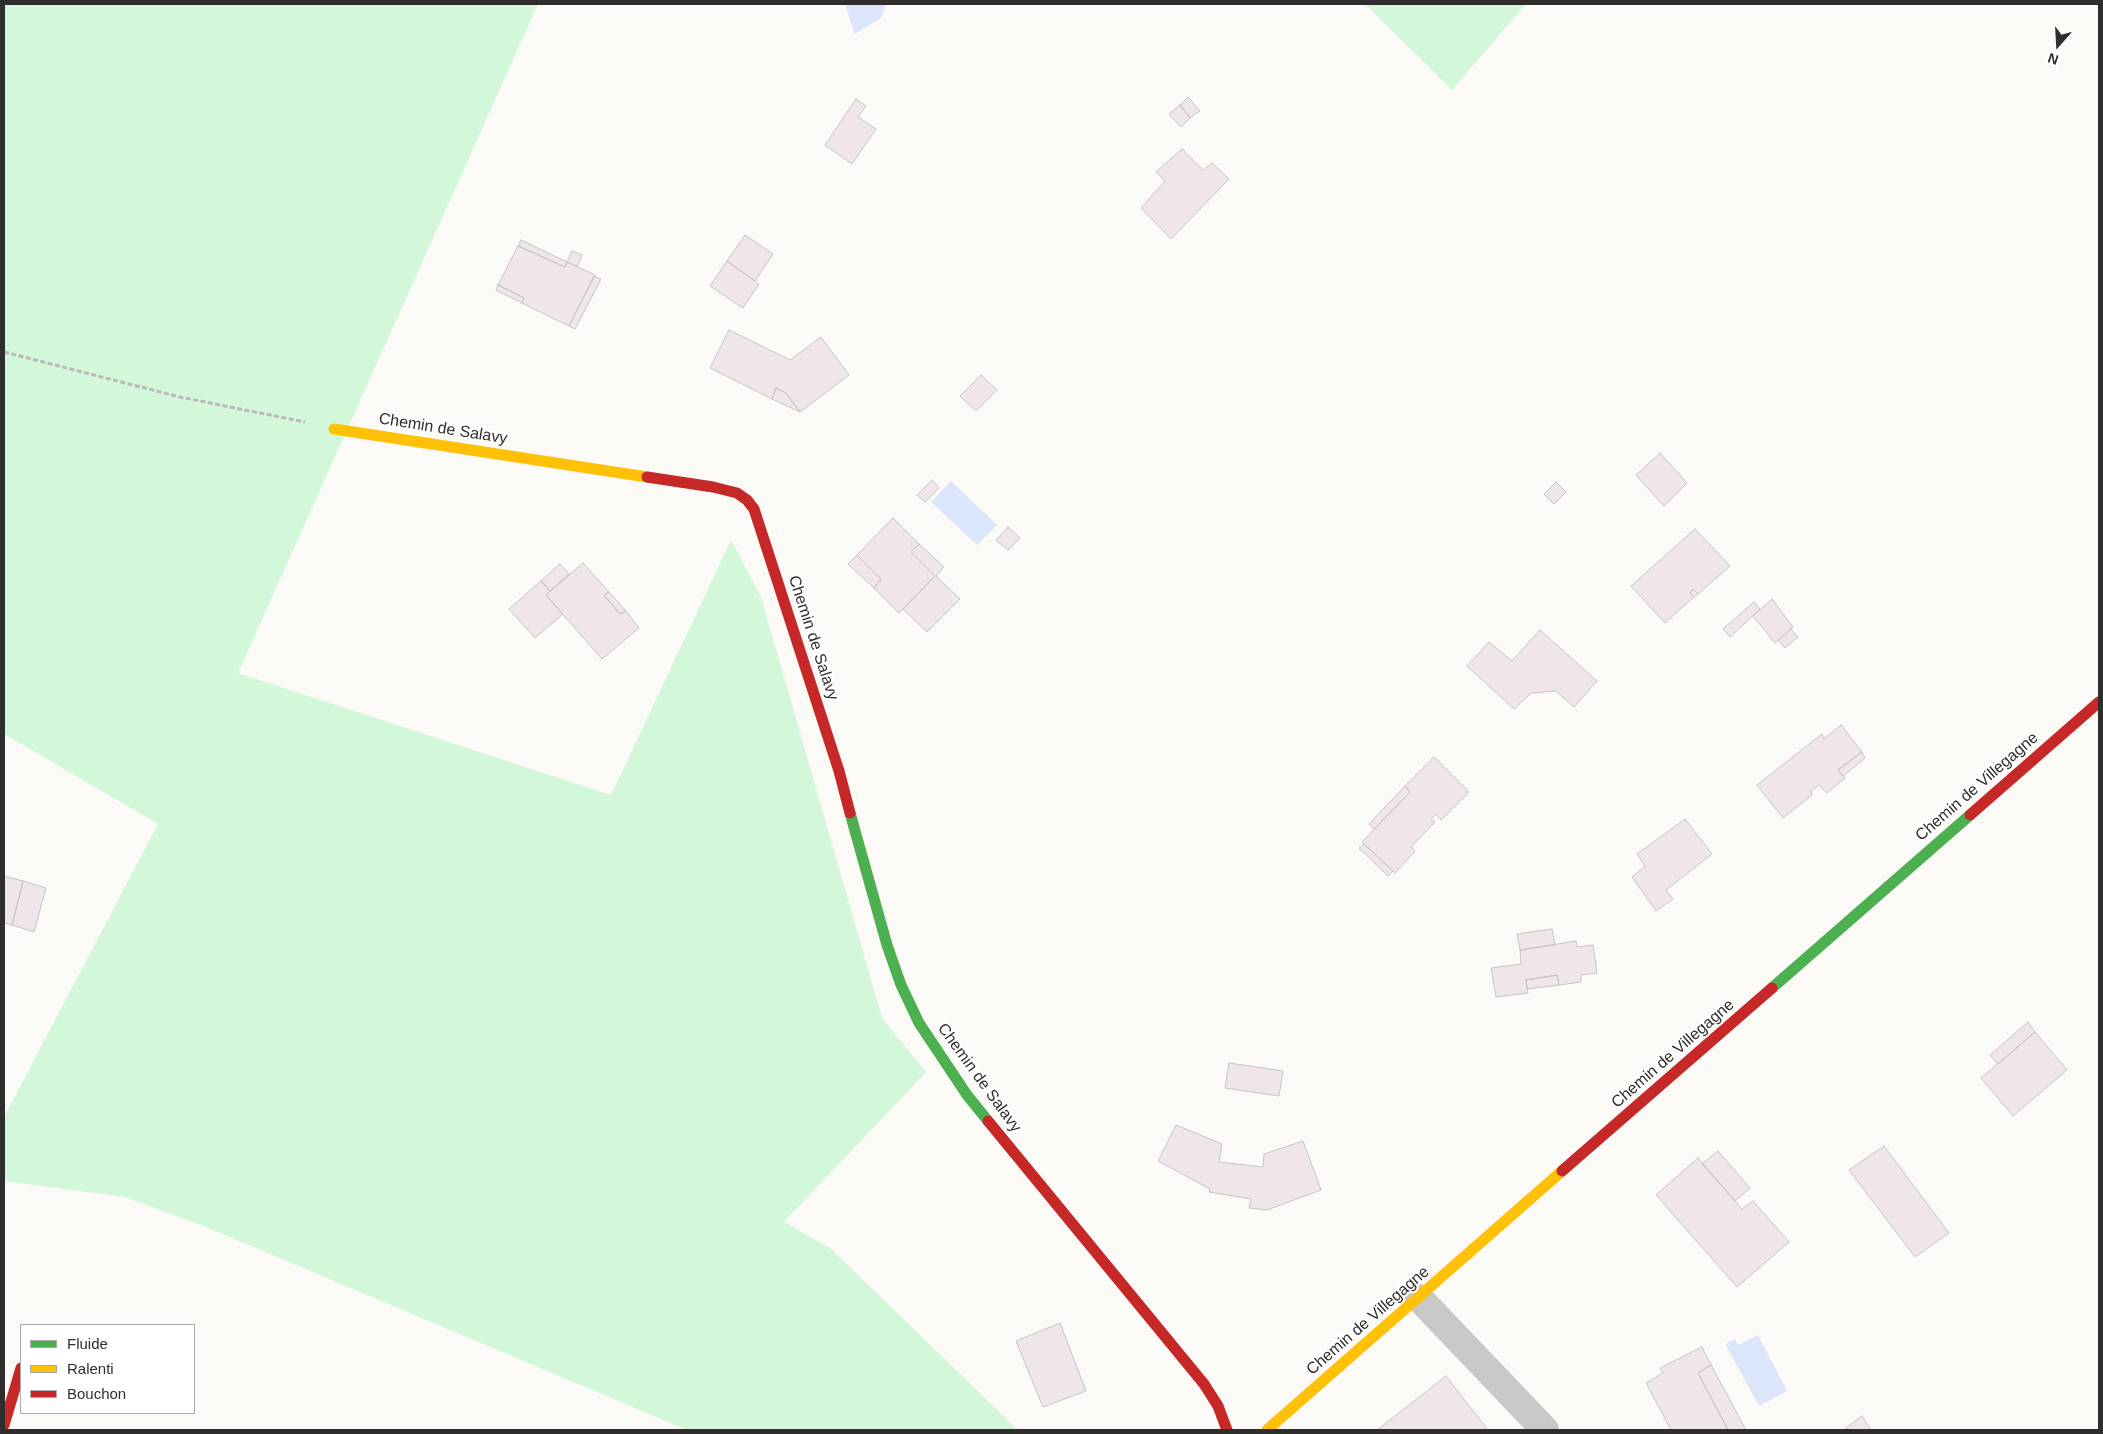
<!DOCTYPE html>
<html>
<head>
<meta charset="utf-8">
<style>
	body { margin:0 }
	#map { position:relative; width:2103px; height:1434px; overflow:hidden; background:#fcfaf7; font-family:Arial,sans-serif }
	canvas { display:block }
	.frame { position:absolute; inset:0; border:5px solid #2f2e2c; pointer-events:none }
	.legend { position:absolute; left:20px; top:1324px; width:175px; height:90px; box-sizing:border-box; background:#fff; border:1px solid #acabab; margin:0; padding:6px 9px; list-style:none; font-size:15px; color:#2f2e2c }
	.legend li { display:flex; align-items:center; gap:10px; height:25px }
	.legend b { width:25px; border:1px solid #acabab }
	.north { position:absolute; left:2033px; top:20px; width:50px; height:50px; -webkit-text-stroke:4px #fff; paint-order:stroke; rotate:199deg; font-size:14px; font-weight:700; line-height:20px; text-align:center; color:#2f2e2c }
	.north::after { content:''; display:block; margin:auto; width:18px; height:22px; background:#2f2e2c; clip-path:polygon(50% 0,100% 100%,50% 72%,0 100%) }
</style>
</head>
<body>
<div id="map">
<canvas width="2103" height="1434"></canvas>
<div class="frame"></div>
<ul class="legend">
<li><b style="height:6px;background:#4caf50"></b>Fluide</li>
<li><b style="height:6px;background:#ffc107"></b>Ralenti</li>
<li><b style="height:6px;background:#c62828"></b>Bouchon</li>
</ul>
<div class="north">N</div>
</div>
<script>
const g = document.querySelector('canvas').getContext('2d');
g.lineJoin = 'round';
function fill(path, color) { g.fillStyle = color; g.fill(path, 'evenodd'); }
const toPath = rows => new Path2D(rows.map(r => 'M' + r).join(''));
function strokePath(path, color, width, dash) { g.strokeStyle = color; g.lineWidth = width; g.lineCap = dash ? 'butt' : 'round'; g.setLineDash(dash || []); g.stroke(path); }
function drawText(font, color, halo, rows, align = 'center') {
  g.font = font + ' Arial,sans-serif'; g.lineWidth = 4; g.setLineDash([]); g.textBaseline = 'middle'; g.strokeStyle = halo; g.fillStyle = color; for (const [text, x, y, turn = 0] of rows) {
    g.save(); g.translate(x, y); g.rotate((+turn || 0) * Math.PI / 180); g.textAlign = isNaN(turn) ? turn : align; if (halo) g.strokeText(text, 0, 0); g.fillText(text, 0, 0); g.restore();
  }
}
const green = toPath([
	[4,4,538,4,238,673,611,795,731,540,761,597,882,1018,926,1072,784,1222,830,1248,1018,1430,687,1430,206,1227,125,1197,4,1181,4,1117,158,824,4,734],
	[1365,4,1526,4,1452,90]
]);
const water = toPath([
	[845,4,886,4,881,18,855,34],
	[951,481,997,525,977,545,931,502],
	[1758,1335,1787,1391,1759,1406,1725,1344,1735,1339,1738,1345]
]);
const building = toPath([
	[1188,97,1200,111,1190,118,1180,105,1188,97],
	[856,99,866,106,858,117,876,129,852,164,825,145,856,99],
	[1180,105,1190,118,1181,127,1169,114,1180,105],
	[1182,149,1203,170,1212,163,1229,179,1171,239,1141,208,1165,181,1156,172,1182,149],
	[745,235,773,254,755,281,727,261,745,235],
	[521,240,567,262,565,267,518,246,521,240],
	[518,246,565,267,567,262,595,275,569,326,522,303,524,298,498,285,518,246],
	[572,251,582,255,577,267,567,262,572,251],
	[727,261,759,284,743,308,710,286,727,261],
	[594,276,601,279,575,329,569,326,594,276],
	[498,285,524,298,522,303,496,290,498,285],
	[729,330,790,360,821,337,849,375,800,412,786,393,776,388,772,399,710,368,729,330],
	[981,375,997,390,976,411,960,396,981,375],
	[776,388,786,393,800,412,772,399,776,388],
	[1660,453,1687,483,1664,506,1636,475,1660,453],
	[932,480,939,488,925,502,917,495,932,480],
	[1556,482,1566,492,1554,504,1544,494,1556,482],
	[893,518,919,544,911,552,935,576,899,613,874,588,881,579,857,555,893,518],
	[1008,527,1020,538,1008,550,996,540,1008,527],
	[1695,529,1730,566,1698,594,1693,589,1690,593,1694,597,1665,623,1631,586,1695,529],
	[919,544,944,567,936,576,960,599,927,632,903,609,935,576,911,552,919,544],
	[857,555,881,579,874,588,848,564,857,555],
	[583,563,609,592,604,595,620,614,626,611,639,628,602,659,546,595,583,563],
	[560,564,569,574,550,591,541,581,560,564],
	[541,581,550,591,546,595,563,614,535,638,509,609,541,581],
	[1693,589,1698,594,1694,597,1690,593,1693,589],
	[609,592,626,611,620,614,604,595,609,592],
	[1772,599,1793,627,1775,643,1753,616,1772,599],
	[1754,602,1760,609,1730,637,1723,629,1754,602],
	[1791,629,1798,637,1785,648,1778,640,1791,629],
	[1540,630,1597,681,1574,707,1556,691,1531,693,1514,709,1467,666,1489,642,1512,661,1540,630],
	[1841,725,1862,752,1838,770,1845,778,1827,793,1819,785,1811,791,1812,795,1783,818,1757,785,1822,734,1824,739,1841,725],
	[1862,752,1865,758,1843,776,1838,770,1862,752],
	[1434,757,1469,792,1441,820,1436,814,1431,819,1435,822,1411,847,1415,851,1395,873,1362,842,1410,792,1405,786,1434,757],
	[1405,786,1410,792,1374,829,1369,824,1405,786],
	[1685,819,1712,854,1666,890,1673,899,1656,911,1632,877,1645,866,1637,854,1685,819],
	[1364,844,1393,871,1388,876,1359,848,1364,844],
	[4,876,23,881,12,925,4,923,4,876],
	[23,881,46,888,34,932,12,925,23,881],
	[1552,929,1555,945,1520,950,1517,934,1552,929],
	[1576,941,1577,947,1593,945,1597,973,1581,975,1581,982,1559,985,1557,975,1526,980,1528,993,1496,997,1491,968,1521,964,1520,950,1576,941],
	[1557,975,1559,985,1527,989,1526,980,1557,975],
	[2028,1022,2035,1032,1998,1064,1990,1055,2028,1022],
	[2035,1032,2067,1070,2013,1116,1981,1078,2035,1032],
	[1229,1063,1283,1071,1279,1096,1225,1088,1229,1063],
	[1176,1125,1222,1144,1219,1162,1263,1167,1264,1154,1303,1141,1321,1190,1267,1210,1249,1208,1251,1199,1209,1192,1210,1189,1158,1161,1176,1125],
	[1884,1146,1949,1233,1915,1257,1849,1170,1884,1146],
	[1718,1151,1750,1188,1735,1201,1702,1164,1718,1151],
	[1698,1158,1742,1209,1753,1201,1789,1242,1737,1287,1656,1195,1698,1158],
	[1060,1323,1086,1391,1043,1407,1016,1341,1060,1323],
	[1702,1347,1711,1365,1698,1373,1728,1430,1671,1430,1646,1383,1663,1373,1660,1368,1702,1347],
	[1711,1365,1746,1430,1728,1430,1698,1373,1711,1365],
	[1446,1376,1488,1430,1377,1430,1446,1376],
	[1862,1416,1871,1430,1843,1430,1862,1416]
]);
const path = toPath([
	[4,352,180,397,305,422]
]);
const street = toPath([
	[1419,1298,1545,1430]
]);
const fast = toPath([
	[850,813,887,945,901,985,919,1023,967,1095,988,1121],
	[1772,988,1970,815]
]);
const slow = toPath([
	[334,429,647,477],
	[1267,1430,1562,1171]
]);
const jam = toPath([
	[647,477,713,487,737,493,747,500,754,509,839,771,850,813],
	[1970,815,2099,702],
	[988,1121,1204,1384,1218,1406,1227,1430],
	[1562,1171,1772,988],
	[4,1425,21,1368]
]);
const streetNames = [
	["Chemin de Salavy",443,429,9],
	["Chemin de Salavy",813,638,72],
	["Chemin de Villegagne",1977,787,-41],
	["Chemin de Villegagne",1673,1054,-41],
	["Chemin de Salavy",979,1078,54],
	["Chemin de Villegagne",1368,1321,-41]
];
fill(green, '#d2f7d9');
fill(water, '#dce6fa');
fill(building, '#f0e5e9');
strokePath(building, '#c6c4c3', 1);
strokePath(path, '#bab9b7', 3, [5, 2.5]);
strokePath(street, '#c9c8c7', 28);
strokePath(fast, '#4caf50', 11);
strokePath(slow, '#ffc107', 11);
strokePath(jam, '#c62828', 11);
drawText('16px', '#2f2e2c', '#fff', streetNames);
</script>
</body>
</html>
